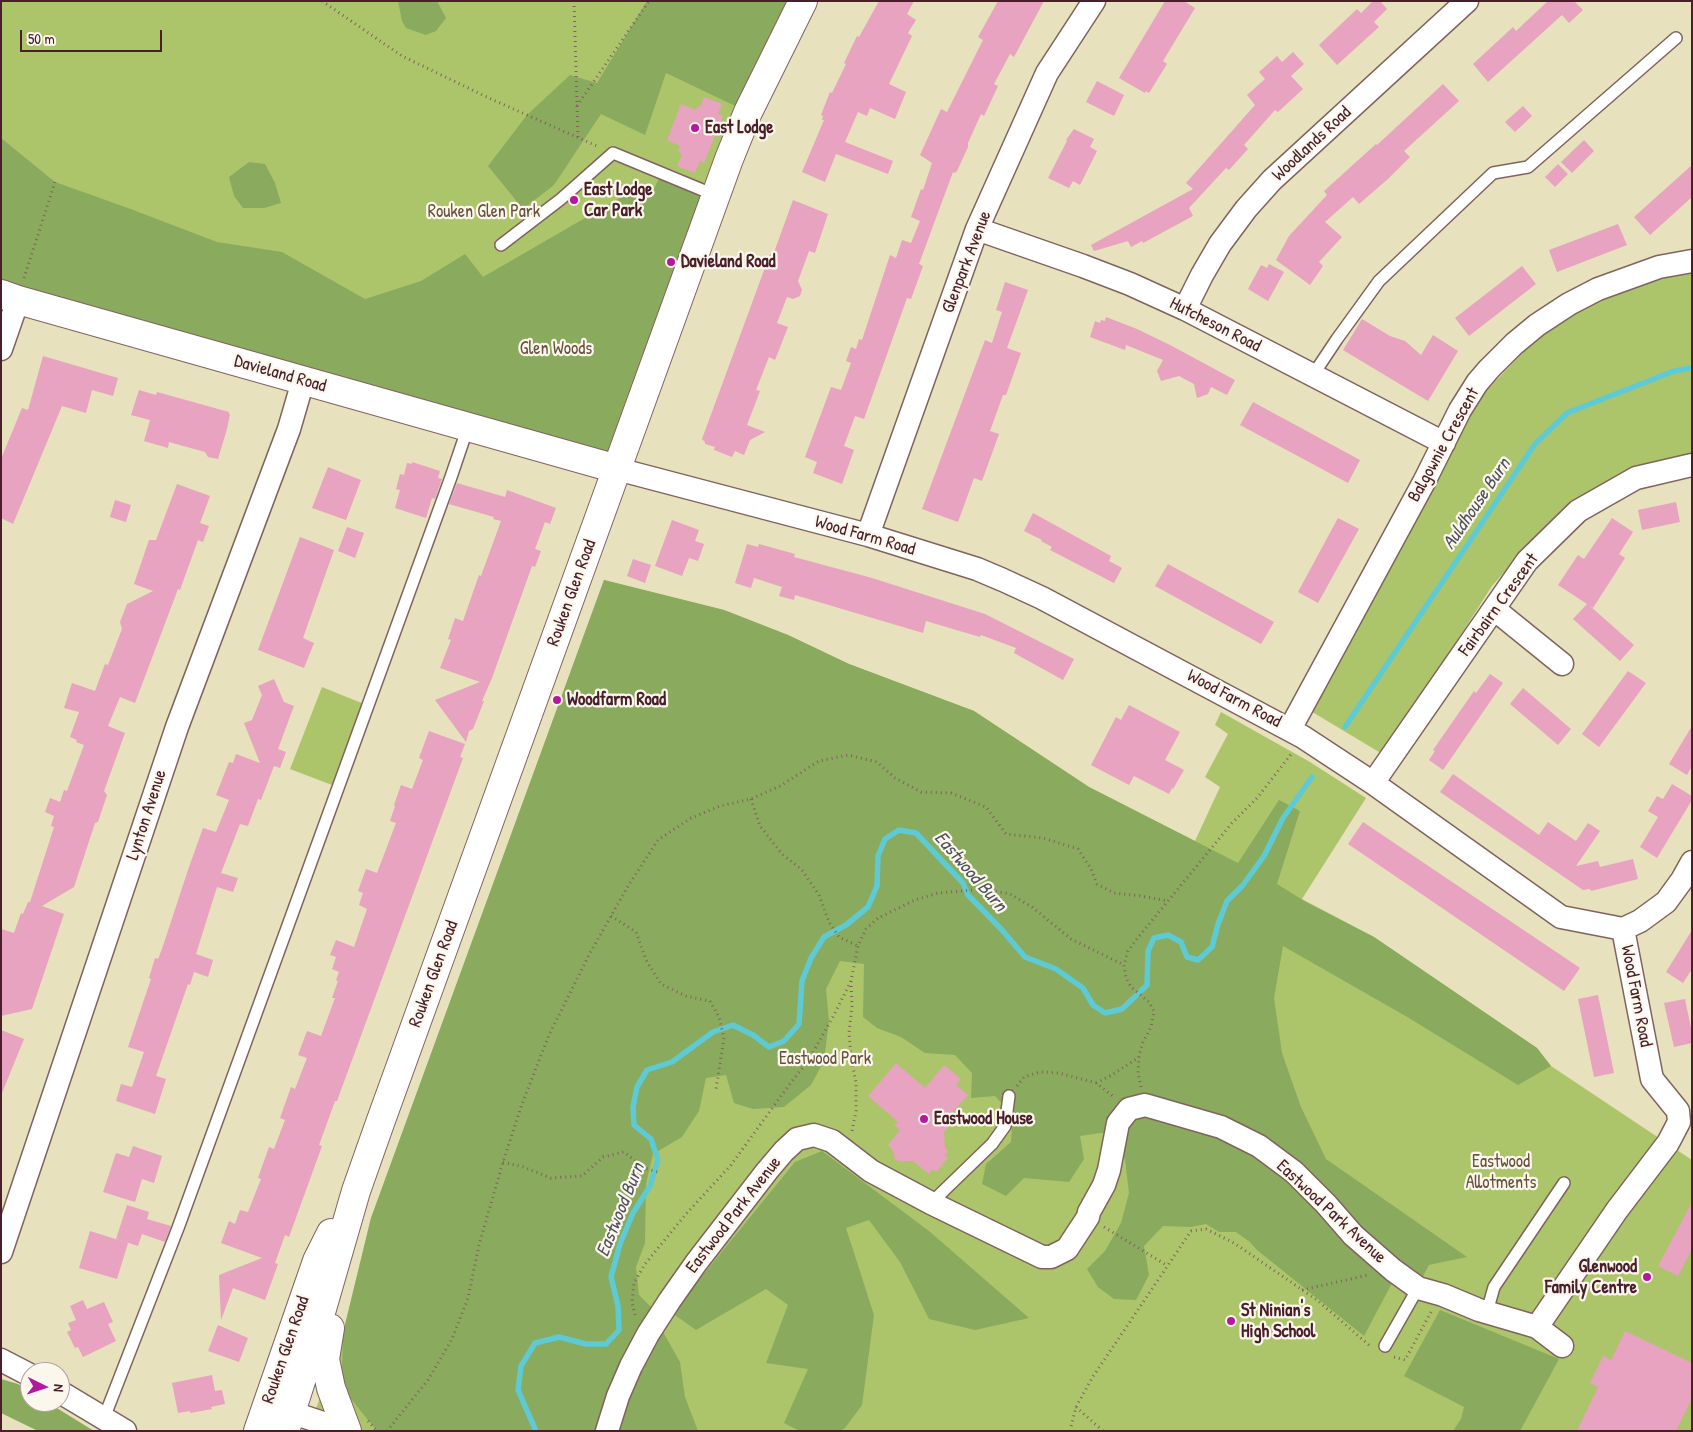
<!DOCTYPE html>
<html>
<head>
<meta charset="utf-8">
<style>
	body { margin:0 }
	#map { position:relative; width:1693px; height:1432px; overflow:hidden; background:#e7e1bd; font-family:"Patrick Hand",sans-serif }
	canvas { display:block }
	.frame { position:absolute; inset:0; border:2px solid #4a1f2b; pointer-events:none }
	.north { position:absolute; left:20px; top:1362px; width:50px; height:50px; box-sizing:border-box; background:#fbf7ec; border:1px solid #b4a19f; border-radius:50%; rotate:94deg; font-size:14px; font-weight:700; line-height:20px; text-align:center; color:#4a1f2b }
	.north::after { content:''; display:block; margin:auto; width:18px; height:22px; background:#b5179e; clip-path:polygon(50% 0,100% 100%,50% 72%,0 100%) }
	.scale { position:absolute; left:20px; top:30px; width:142px; height:22px; box-sizing:border-box; border:2px solid #4a1f2b; border-top:0; padding-left:6px; font-size:15px; line-height:18px; white-space:nowrap; color:#4a1f2b; -webkit-text-stroke:4px #fbf7ec; paint-order:stroke }
</style>
</head>
<body>
<div id="map">
<canvas width="1693" height="1432"></canvas>
<div class="frame"></div>
<div class="north">N</div>
<div class="scale">50 m</div>
</div>
<script>
const g = document.querySelector('canvas').getContext('2d');
g.lineJoin = 'round';
function fill(path, color) { g.fillStyle = color; g.fill(path, 'evenodd'); }
const toPath = rows => new Path2D(rows.map(r => 'M' + r).join(''));
function strokePath(path, color, width, dash) { g.strokeStyle = color; g.lineWidth = width; g.lineCap = dash ? 'butt' : 'round'; g.setLineDash(dash || []); g.stroke(path); }
function drawText(font, color, halo, rows, align = 'center') {
  g.font = font + ' "Patrick Hand",sans-serif'; g.lineWidth = 4.5; g.setLineDash([]); g.textBaseline = 'middle'; g.strokeStyle = halo; g.fillStyle = color; for (const [text, x, y, turn = 0] of rows) {
    g.save(); g.translate(x, y); g.rotate((+turn || 0) * Math.PI / 180); g.textAlign = isNaN(turn) ? turn : align; if (halo) g.strokeText(text, 0, 0); g.fillText(text, 0, 0); g.restore();
  }
}
const green = toPath([
	[1,1,803,1,617,469,1,293],
	[1689,270,1692,271,1692,455,1625,471,1548,523,1492,586,1384,755,1309,710,1474,404,1543,331,1624,287],
	[604,580,724,610,788,635,849,664,974,711,1089,787,1195,841,1220,787,1205,777,1228,734,1215,725,1221,712,1310,762,1366,798,1302,899,1374,937,1537,1048,1551,1066,1692,1160,1692,1431,308,1431,343,1333,371,1218],
	[322,687,364,704,332,785,290,769]
]);
const forest = toPath([
	[398,1,437,1,446,18,436,31,426,35,406,28,402,21],
	[647,1,803,1,748,112,666,73,645,135,601,114,554,185,523,209,488,166,527,115,570,75,597,83],
	[1,138,55,182,128,208,217,242,282,252,365,299,421,281,465,254,483,277,637,188,652,192,662,173,717,196,617,469,1,293],
	[249,162,265,164,275,183,281,203,264,208,243,208,234,196,229,177],
	[604,580,724,610,788,635,849,664,974,711,1089,787,1238,863,1279,800,1300,811,1277,884,1306,902,1374,937,1537,1048,1551,1066,1518,1085,1409,1018,1283,946,1274,998,1282,1053,1301,1107,1326,1159,1467,1257,1429,1265,1421,1280,1401,1266,1364,1336,1257,1250,1250,1242,1236,1232,1219,1232,1206,1224,1191,1227,1163,1226,1144,1246,1149,1275,1136,1300,1114,1299,1098,1287,1087,1269,1105,1251,1121,1223,1129,1193,1125,1160,1114,1131,1080,1136,1084,1159,1069,1182,1024,1178,1006,1196,982,1184,986,1164,1011,1142,1013,1115,995,1096,971,1098,972,1073,955,1055,925,1053,901,1037,877,1028,863,1017,864,964,840,961,826,989,829,1021,824,1061,811,1085,784,1107,753,1109,734,1103,726,1075,706,1078,699,1111,682,1137,653,1154,646,1184,645,1243,636,1267,639,1295,654,1310,663,1332,680,1362,685,1397,698,1431,377,1431,346,1393,342,1370,343,1333,371,1218],
	[822,1151,929,1231,1029,1318,975,1330,929,1319,900,1262,869,1220,846,1228,874,1315,862,1405,845,1428,840,1431,800,1431,784,1423,808,1369,766,1363,788,1305,766,1289,696,1330,672,1313,795,1162],
	[1440,1310,1559,1359,1520,1431,1453,1431,1461,1419,1464,1407,1404,1376],
	[1,1379,18,1384,30,1392,30,1402,47,1402,94,1431,38,1431,1,1413]
]);
const stream = toPath([
	[1345,727,1535,444,1567,413,1674,371,1692,368],
	[536,1431,518,1390,521,1366,535,1343,559,1337,586,1344,606,1344,619,1330,618,1306,611,1277,620,1244,633,1213,650,1186,658,1160,651,1139,634,1125,633,1107,637,1087,647,1070,672,1062,713,1032,733,1025,753,1035,769,1047,784,1041,799,1024,802,981,811,958,824,937,846,925,868,907,877,886,878,856,885,839,899,830,916,833,963,883,968,895,1002,930,1025,957,1056,969,1083,988,1093,1005,1105,1013,1122,1009,1147,985,1148,951,1154,938,1168,935,1181,942,1187,957,1198,960,1212,947,1218,924,1227,901,1243,885,1264,856,1283,818,1312,777]
]);
const building = toPath([
	[879,1,914,1,907,14,916,20,908,33,912,36,889,84,906,92,895,119,870,108,867,116,858,112,845,142,893,161,888,174,836,154,825,182,802,172,824,120,822,120,823,116,821,115,830,92,832,93,846,64,844,63,857,36,859,37],
	[998,1,1044,1,1014,57,1010,54,994,84,998,86,984,116,981,114,968,143,968,147,957,171,955,173,953,172,919,264,923,266,911,299,907,298,864,419,855,416,844,446,854,450,842,484,813,473,817,462,805,457,831,387,841,390,851,363,846,361,851,347,856,349,859,339,862,340,890,255,896,258,902,240,911,243,920,221,911,217,921,189,923,190,932,163,920,155,941,109,947,112,983,40,978,37],
	[1165,1,1184,1,1195,8,1163,61,1167,64,1149,93,1146,91,1145,93,1119,78],
	[1373,1,1380,1,1387,9,1374,22,1379,27,1337,65,1319,45,1357,9,1361,13],
	[1548,1,1577,1,1575,2,1583,10,1569,23,1562,15,1488,82,1473,64,1513,27,1516,31],
	[1293,52,1304,64,1291,76,1303,89,1278,112,1275,110,1244,145,1248,149,1229,170,1226,168,1189,208,1193,216,1143,243,1142,241,1131,247,1128,241,1094,251,1091,245,1193,189,1186,183,1255,105,1247,95,1265,79,1259,72,1277,56,1282,62],
	[1097,81,1124,95,1114,116,1086,102],
	[1443,84,1459,101,1404,151,1410,157,1388,179,1359,204,1353,197,1325,222,1342,237,1319,262,1323,266,1310,285,1276,260,1289,236,1327,195,1324,191,1376,144,1377,145],
	[704,97,722,104,718,114,723,116,704,163,700,161,695,173,677,166,682,154,678,152,680,146,667,140,681,104,696,110,698,106,700,107],
	[1523,106,1532,116,1515,132,1505,122],
	[1074,129,1094,139,1090,147,1097,151,1080,185,1073,181,1069,188,1048,178,1067,141,1066,140],
	[1584,140,1594,151,1572,173,1561,162],
	[1558,164,1568,174,1555,187,1545,177],
	[1692,165,1692,197,1650,235,1634,217],
	[793,200,828,214,815,253,809,251,798,281,802,290,800,296,793,299,787,297,777,323,788,327,775,360,769,357,756,390,760,391,747,425,765,432,750,440,744,455,735,451,732,457,714,450,715,447,705,444,705,442,702,439,770,254,773,255],
	[1618,224,1627,245,1557,272,1549,250],
	[1269,264,1284,272,1268,301,1248,289,1261,265,1267,268],
	[1522,266,1536,284,1469,336,1455,318],
	[1005,282,1028,290,1007,348,1021,353,1006,395,1003,395,990,431,999,434,982,481,974,478,958,522,922,509,985,340,992,343,1002,312,996,310],
	[1106,317,1137,329,1170,345,1235,380,1227,395,1211,387,1208,394,1197,398,1194,384,1179,376,1161,381,1157,371,1163,360,1126,345,1125,350,1090,337,1095,321,1100,323,1101,320,1105,321],
	[1362,319,1390,336,1405,341,1421,355,1433,335,1458,351,1428,401,1343,350],
	[43,356,118,378,113,396,92,390,86,413,62,406,13,524,1,518,1,459,22,408,28,410],
	[139,390,156,395,157,392,229,412,229,414,230,414,227,429,218,459,208,457,205,452,169,442,168,448,144,441,150,420,131,415],
	[1253,402,1360,460,1348,483,1240,425],
	[412,462,440,471,438,478,442,479,435,499,432,498,426,518,395,508,400,490,396,489,400,474,404,475,407,463,412,464],
	[328,467,361,480,346,520,312,508],
	[457,483,505,497,507,490,556,508,550,524,545,522,535,549,541,551,535,567,532,566,492,678,482,701,484,701,473,729,469,731,466,742,435,700,480,682,440,668,451,640,448,639,455,618,463,621,479,575,481,576,501,521,493,519,494,517,449,504],
	[177,484,210,496,200,523,209,526,203,542,198,540,180,590,178,589,135,703,120,697,108,726,125,733,104,791,107,795,98,822,95,823,74,887,42,906,64,914,32,1009,1,1016,1,929,14,933,21,913,23,914,28,902,30,902,54,827,51,826,54,816,45,812,50,798,60,802,64,790,67,791,84,745,76,742,77,740,70,737,79,712,64,708,72,683,95,691,105,664,108,665,122,629,120,622,127,604,153,591,134,584,149,540,156,540],
	[115,500,131,505,126,522,110,517],
	[1676,502,1680,522,1642,530,1638,510],
	[1033,513,1111,556,1109,561,1122,568,1114,583,1050,550,1052,547,1041,541,1042,540,1024,531],
	[1338,518,1359,529,1318,603,1298,592],
	[1612,518,1633,532,1619,554,1625,558,1593,608,1590,606,1634,645,1620,661,1573,619,1587,604,1558,585,1578,555,1584,559],
	[672,520,699,530,695,541,704,544,698,561,689,558,682,576,655,566],
	[347,527,364,533,355,558,338,551],
	[300,537,334,550,303,638,314,643,304,668,258,650],
	[747,544,758,547,759,544,795,554,794,557,872,578,985,614,1074,659,1063,680,1014,653,1016,648,981,635,980,637,926,621,923,633,795,595,794,600,779,596,782,587,754,578,751,588,735,583],
	[633,559,651,565,645,583,627,576],
	[1168,564,1274,622,1261,644,1155,586],
	[1628,671,1646,683,1599,747,1582,734],
	[1490,674,1503,683,1443,770,1429,760,1435,751,1433,750,1474,691,1476,693],
	[274,679,284,702,294,706,278,749,286,752,280,768,274,766,261,800,258,799,248,826,240,824,221,873,238,878,233,892,217,887,196,954,213,960,208,977,194,972,190,985,188,984,156,1076,166,1079,155,1114,116,1101,121,1084,132,1087,144,1052,128,1047,151,979,149,978,155,958,158,959,162,949,189,867,203,828,216,832,229,800,216,795,229,762,233,763,236,754,260,763,244,723,252,720,262,695,258,686],
	[1523,688,1571,729,1558,745,1510,704],
	[1129,705,1180,732,1165,760,1184,770,1173,789,1172,788,1169,794,1134,776,1129,785,1091,765,1116,717,1121,720],
	[1692,726,1692,766,1687,775,1669,764],
	[429,731,465,744,460,757,463,758,337,1101,335,1101,319,1145,322,1146,289,1237,285,1235,275,1263,278,1264,265,1300,233,1288,221,1320,219,1275,262,1258,221,1243,229,1221,235,1224,240,1210,248,1212,261,1179,258,1178,269,1147,274,1149,285,1120,280,1118,291,1087,295,1089,307,1058,298,1055,307,1031,321,1036,335,998,332,998,338,981,336,980,339,972,332,969,336,957,330,955,336,940,354,947,367,909,359,905,363,893,358,891,366,869,377,873,396,823,390,821,395,806,394,805,401,785,412,789,423,760,419,758],
	[1453,774,1539,835,1548,822,1576,841,1588,823,1600,831,1576,866,1598,861,1600,867,1633,859,1638,879,1591,891,1590,889,1583,890,1440,792],
	[1672,784,1692,796,1692,800,1657,858,1640,847,1658,817,1648,811,1657,796,1663,799],
	[1363,822,1580,968,1564,991,1348,844],
	[1692,930,1692,969,1683,983,1666,972],
	[1598,995,1614,1073,1594,1077,1578,999],
	[1685,999,1692,1033,1692,1043,1674,1047,1664,1003],
	[1,1030,24,1039,2,1093,1,1093],
	[896,1063,925,1088,944,1065,961,1079,956,1085,968,1095,952,1113,957,1116,944,1132,945,1148,948,1151,944,1156,948,1158,936,1172,933,1169,929,1174,913,1161,899,1161,895,1159,892,1149,888,1145,900,1130,894,1125,898,1122,868,1096],
	[133,1146,162,1156,154,1183,142,1179,135,1202,103,1192,116,1153,129,1157],
	[1692,1202,1692,1249,1678,1276,1658,1266],
	[127,1205,149,1212,147,1219,171,1226,165,1242,142,1234,138,1246,116,1239],
	[90,1231,128,1243,117,1279,79,1268],
	[83,1300,87,1309,104,1302,113,1322,108,1324,116,1341,83,1357,78,1347,75,1348,67,1332,71,1330,68,1323,76,1320,70,1306],
	[218,1325,248,1338,239,1362,208,1351],
	[1625,1331,1692,1363,1692,1398,1676,1431,1577,1431,1598,1387,1590,1383,1603,1356,1611,1360],
	[212,1375,215,1391,222,1390,225,1404,211,1407,212,1409,190,1413,190,1411,178,1413,172,1383]
]);
const path = toPath([
	[322,1,402,56,491,99,599,147],
	[574,1,578,137],
	[577,106,649,1],
	[24,278,55,182],
	[751,799,760,826,782,854,802,870,819,895,829,922,839,937,858,946],
	[611,916,636,932,646,960,661,984,686,996,710,1001,719,1017,724,1038,716,1089],
	[851,981,852,1006,849,1033,851,1056,856,1083,856,1111,852,1131],
	[1096,1083,1112,1075,1139,1057],
	[1017,1086,1024,1077,1040,1072,1059,1073,1096,1083,1114,1097],
	[1141,1087,1138,1073,1139,1056,1143,1042,1151,1027,1154,1011,1149,1002,1131,987,1126,978,1124,965,1128,951,1136,940,1232,823,1257,798,1292,753],
	[503,1162,523,1167,551,1178,582,1176,603,1157,624,1152,644,1168,661,1173],
	[1104,1227,1168,1266],
	[1302,1290,1368,1275],
	[635,1315,632,1303,634,1283,645,1264,686,1214,731,1165,789,1085,808,1061,834,1015,851,981,858,946,866,929,878,918,915,900,938,893,984,889,1010,894,1032,907,1071,939,1124,965],
	[1394,1357,1405,1360,1431,1312],
	[1076,1407,1103,1431],
	[368,1421,377,1431],
	[387,1431,428,1380,452,1339,468,1298,479,1245,503,1162,522,1104,549,1035,590,953,628,886,658,840,691,818,720,806,751,799,780,786,819,761,848,755,877,762,895,778,921,792,951,793,986,807,1006,834,1043,838,1078,849,1091,869,1097,884,1114,893,1141,896,1168,901],
	[1070,1431,1076,1407,1092,1378,1191,1231,1206,1229,1234,1243,1317,1300,1370,1346]
]);
const lane = toPath([
	[501,245,561,199,613,153,717,196],
	[1313,375,1337,339,1379,281,1493,173,1528,167,1676,38],
	[931,1203,992,1144,1005,1126,1009,1096],
	[1487,1312,1494,1287,1564,1183],
	[1385,1346,1418,1288],
	[104,1418,178,1228,451,477,468,427]
]);
const street = toPath([
	[977,229,1083,266,1130,284,1185,309,1444,443],
	[1185,309,1202,275,1220,244,1246,209,1272,180,1467,1],
	[1,349,18,300],
	[617,469,868,535,977,569,1003,580,1042,598,1303,737,1373,783,1561,917,1623,929,1652,1079,1678,1111,1679,1122,1668,1143,1617,1210,1537,1327],
	[868,535,977,229,1047,73,1094,1],
	[1494,609,1562,664],
	[1290,729,1424,482,1460,410,1477,383,1489,369,1514,344,1537,325,1569,304,1598,289,1659,267,1692,261],
	[1373,783,1527,561,1578,511,1636,478,1692,465],
	[1623,929,1640,921,1666,902,1682,880,1692,862],
	[1,1252,177,727,289,429,303,381],
	[1,1360,30,1375],
	[60,1392,125,1431],
	[275,1407,347,1431],
	[607,1431,618,1396,631,1366,648,1334,670,1300,696,1263,767,1171,784,1151,797,1139,814,1135,832,1141,871,1171,931,1203,1042,1257,1051,1257,1067,1249,1088,1217,1089,1212,1104,1185,1109,1170,1118,1123,1129,1109,1145,1105,1221,1127,1259,1146,1294,1172,1326,1204,1353,1235,1393,1270,1418,1288,1443,1295,1479,1310,1537,1327,1562,1346]
]);
const secondary = toPath([
	[1,294,18,300,617,469]
]);
const primary = toPath([
	[330,1328,325,1359,331,1388,347,1431],
	[258,1431,317,1261,331,1233],
	[285,1431,302,1378,356,1191,380,1123,729,159,748,112,803,1]
]);
const markers = [
	[695,128,5,"#b5179e"],
	[574,200,5,"#b5179e"],
	[671,262,5,"#b5179e"],
	[557,700,5,"#b5179e"],
	[924,1119,5,"#b5179e"],
	[1647,1277,5,"#b5179e"],
	[1231,1321,5,"#b5179e"]
];
const poiNames = [
	["East Lodge",705,128],
	["East Lodge",584,190],
	["Car Park",584,211],
	["Davieland Road",681,262],
	["Woodfarm Road",567,700],
	["Eastwood House",934,1119],
	["Glenwood",1637,1267,"right"],
	["Family Centre",1637,1288,"right"],
	["St Ninian's",1241,1311],
	["High School",1241,1332]
];
const streetNames = [
	["Woodlands Road",1312,144,-43],
	["Glenpark Avenue",967,262,-69],
	["Hutcheson Road",1215,325,27],
	["Davieland Road",280,374,16],
	["Balgownie Crescent",1444,445,-61],
	["Wood Farm Road",865,536,16],
	["Rouken Glen Road",572,593,-70],
	["Fairbairn Crescent",1499,605,-54],
	["Wood Farm Road",1234,699,28],
	["Lynton Avenue",147,815,-72],
	["Rouken Glen Road",434,974,-70],
	["Wood Farm Road",1636,996,79],
	["Eastwood Park Avenue",1331,1212,43],
	["Eastwood Park Avenue",734,1215,-52],
	["Rouken Glen Road",286,1350,-71]
];
const parkNames = [
	["Rouken Glen Park",484,212],
	["Glen Woods",556,349],
	["Eastwood Park",825,1059],
	["Eastwood",1501,1162],
	["Allotments",1501,1183]
];
const waterNames = [
	["Auldhouse Burn",1477,504,-56],
	["Eastwood Burn",970,872,49],
	["Eastwood Burn",621,1210,-68]
];
fill(green, '#adc56a');
fill(forest, '#8aaa5e');
strokePath(stream, '#5ecad4', 5.5);
fill(building, '#e7a3bf');
strokePath(lane, '#81635e', 14);
strokePath(street, '#81635e', 25);
strokePath(secondary, '#81635e', 30);
strokePath(primary, '#81635e', 30);
strokePath(path, '#81635e', 3, [1, 4]);
strokePath(lane, '#fff', 11);
strokePath(street, '#fff', 22);
strokePath(secondary, '#fff', 28);
strokePath(primary, '#fff', 28);
for (const [x, y, r, color] of markers) { const dot = new Path2D(); dot.arc(x, y, r, 0, 2 * Math.PI); g.fillStyle = color; g.fill(dot); strokePath(dot, '#fbf7ec', 2); }
drawText('bold 18px', '#4a1f2b', '#fbf7ec', poiNames, 'left');
drawText('18px', '#4a1f2b', '#fbf7ec', streetNames);
drawText('18px', '#68513e', '#fbf7ec', parkNames);
drawText('italic 19px', '#50525e', '#fbf7ec', waterNames);
</script>
</body>
</html>
